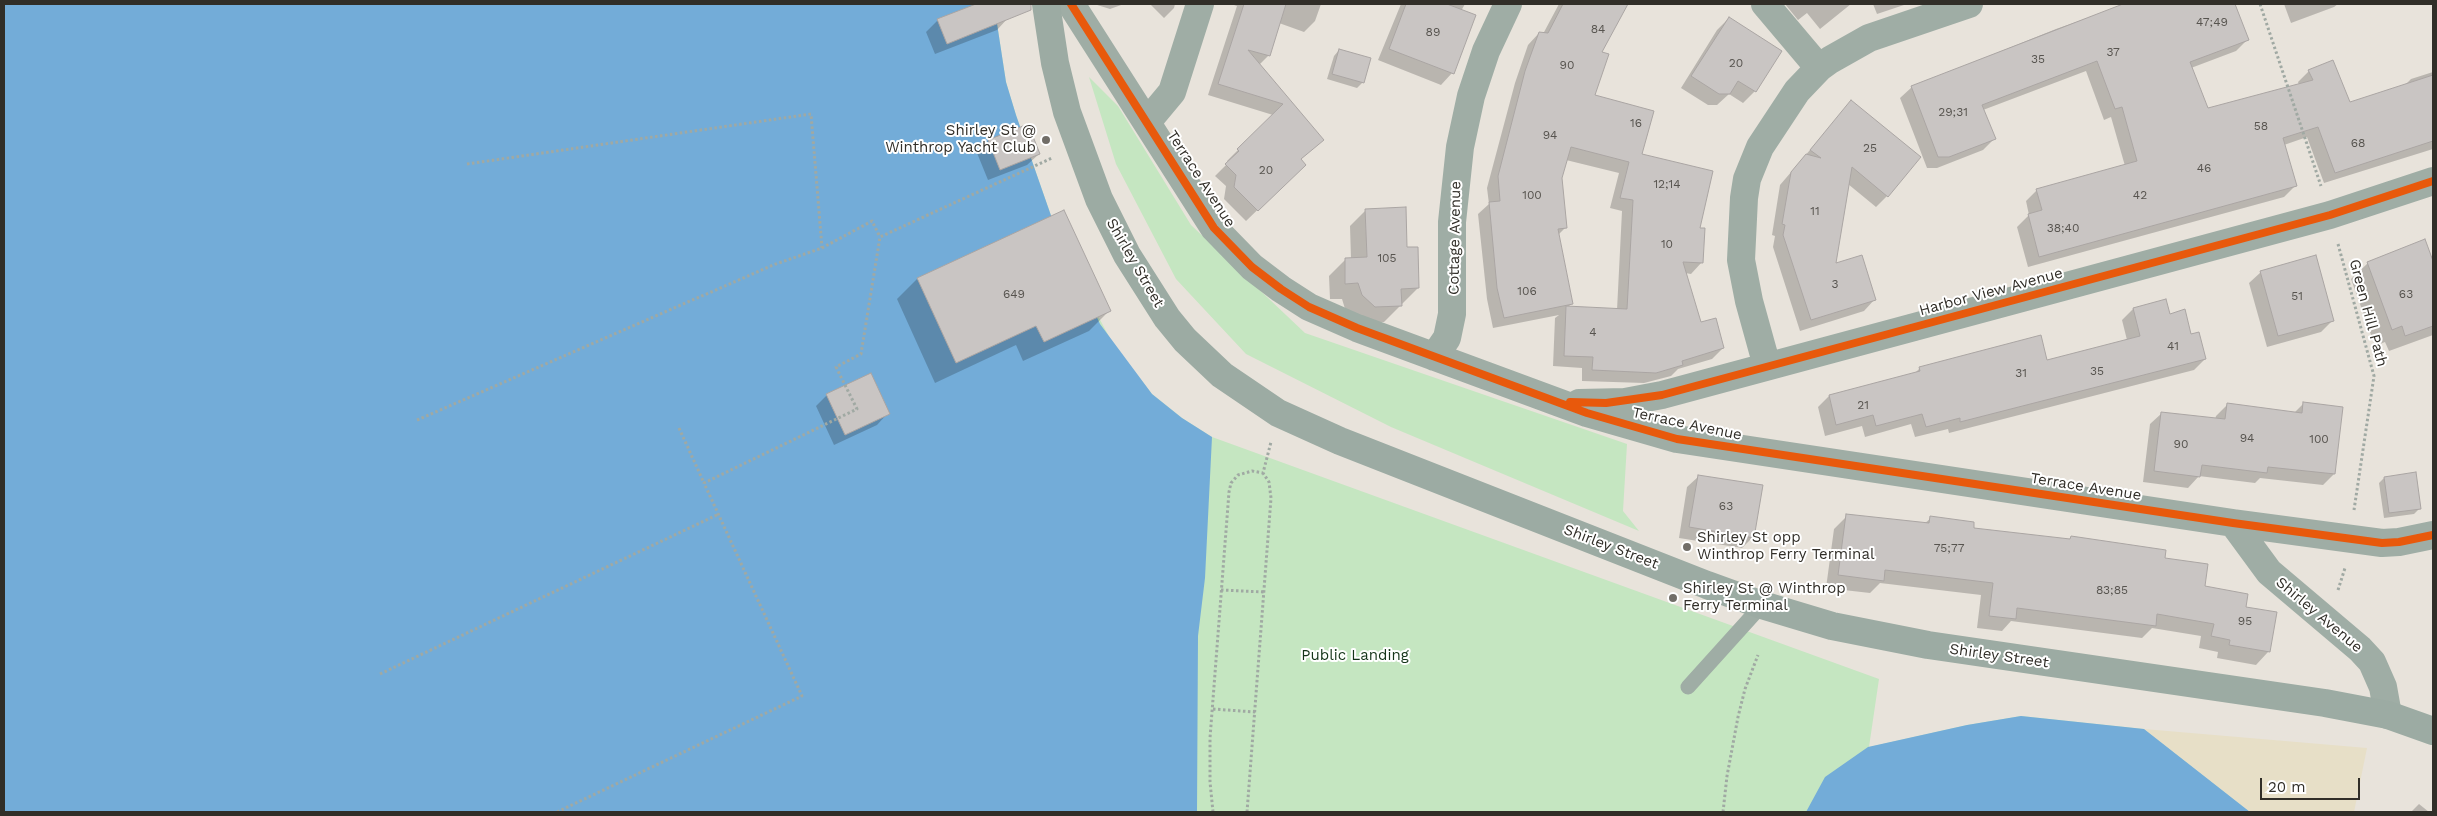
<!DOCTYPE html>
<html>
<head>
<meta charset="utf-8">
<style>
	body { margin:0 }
	#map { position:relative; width:2437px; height:816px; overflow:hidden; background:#e8e3db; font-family:"Work Sans",sans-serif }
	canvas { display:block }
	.frame { position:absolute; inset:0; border:5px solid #312e28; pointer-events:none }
	.scale { position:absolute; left:2260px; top:778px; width:100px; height:22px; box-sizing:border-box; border:2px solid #312e28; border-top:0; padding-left:6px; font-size:15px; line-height:18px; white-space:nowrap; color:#312e28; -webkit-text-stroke:4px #fff; paint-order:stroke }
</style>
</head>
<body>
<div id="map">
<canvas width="2437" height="816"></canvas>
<div class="frame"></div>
<div class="scale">20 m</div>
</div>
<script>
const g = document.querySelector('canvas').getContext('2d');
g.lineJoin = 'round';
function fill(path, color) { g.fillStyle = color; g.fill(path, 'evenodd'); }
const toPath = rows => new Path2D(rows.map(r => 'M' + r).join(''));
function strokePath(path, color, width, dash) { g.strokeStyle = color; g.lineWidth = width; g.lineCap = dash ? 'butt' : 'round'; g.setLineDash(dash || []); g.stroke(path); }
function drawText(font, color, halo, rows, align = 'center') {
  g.font = font + ' "Work Sans",sans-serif'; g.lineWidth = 4; g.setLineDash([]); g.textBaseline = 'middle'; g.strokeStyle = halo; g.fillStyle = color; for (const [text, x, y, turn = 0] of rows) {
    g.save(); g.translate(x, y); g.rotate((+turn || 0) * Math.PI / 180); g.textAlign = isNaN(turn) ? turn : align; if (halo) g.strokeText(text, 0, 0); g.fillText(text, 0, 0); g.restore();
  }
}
const green = toPath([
	[994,4,1006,82,1016,115,1055,227,1078,279,1112,342,1152,394,1182,418,1212,437,1879,679,1869,747,1967,725,2021,716,2144,729,2250,812,1022,812],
	[1089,77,1118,106,1191,225,1305,333,1627,444,1623,511,1639,531,1391,427,1246,354,1176,279,1116,164]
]);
const sand = toPath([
	[2144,729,2367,748,2354,812,2250,812]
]);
const water = toPath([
	[4,4,994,4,1006,82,1016,115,1055,227,1100,324,1152,394,1182,418,1212,437,1205,578,1198,636,1197,812,4,812],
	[2021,716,2144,729,2250,812,1806,812,1825,777,1868,747,1967,725]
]);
const shadow = toPath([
	[979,4,1002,4,1008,18,997,30,935,54,926,32,938,20],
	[1094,4,1124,4,1110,9],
	[1150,4,1175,4,1174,8,1164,18],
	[1231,4,1321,4,1315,21,1304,32,1279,23,1269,55,1259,65,1322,140,1300,160,1304,165,1246,221,1224,199,1226,186,1215,176,1228,163,1227,161,1273,115,1208,95,1237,6],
	[1401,4,1465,4,1461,11,1475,16,1452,73,1441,85,1378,60],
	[1559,4,1626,5,1600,52,1593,96,1698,229,1702,262,1691,274,1685,273,1700,324,1723,348,1712,359,1678,369,1671,376,1644,383,1582,381,1582,368,1553,366,1555,318,1559,315,1493,328,1487,299,1478,214,1489,204,1487,188,1515,83,1528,45,1539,33,1543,34],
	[1566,160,1619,173,1610,208,1622,211,1617,310,1568,307,1572,303,1558,235,1565,228,1561,178],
	[1785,4,1851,4,1820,29,1807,13,1798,20],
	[1873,4,1907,4,1877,14],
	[2142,4,2234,4,2248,39,2236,51,2191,68,2207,109,2299,85,2298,82,2309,71,2349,104,2404,86,2411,79,2433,72,2433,149,2324,183,2307,137,2284,145,2295,186,2284,197,2028,267,2017,227,2029,215,2026,201,2037,190,2125,166,2111,117,2104,120,2086,71,1983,110,1994,139,1983,150,1937,168,1927,168,1900,98,1912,87,2056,29,2125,5,2127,10],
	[2284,4,2338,4,2334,7,2291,23],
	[1729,18,1780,51,1755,91,1743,103,1729,94,1717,105,1708,105,1681,88,1717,30],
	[1339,50,1363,82,1357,88,1327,79,1334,56],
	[1851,102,1887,196,1876,207,1848,184,1834,265,1875,299,1864,311,1800,331,1773,247,1775,236,1772,235,1780,185],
	[1027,125,1039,154,1027,165,988,180,977,153,988,141],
	[1366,210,1406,249,1418,288,1384,322,1358,323,1346,312,1342,299,1330,299,1329,276,1345,260,1351,259,1350,226],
	[1064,211,1109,311,1089,331,1023,361,1016,345,935,383,897,299,917,279],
	[2433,256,2433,335,2389,351,2385,342,2375,346,2351,279,2368,263],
	[2261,272,2333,320,2321,332,2267,347,2249,283],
	[2133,309,2169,315,2190,335,2205,359,2194,370,1949,433,1948,429,1915,437,1911,424,1865,437,1862,426,1825,436,1818,407,1829,396,1913,375,1920,368,2046,362,2127,340,2122,320],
	[827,395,888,413,877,425,834,445,816,406],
	[2304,403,2334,474,2323,485,2260,478,2255,483,2199,476,2188,488,2143,482,2150,424,2162,413,2215,420,2216,416,2227,405,2294,413],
	[1699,476,1753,537,1742,548,1679,538,1687,487],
	[2384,478,2420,508,2414,514,2384,518,2379,483],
	[1847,516,1924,524,1931,518,1972,529,2164,559,2203,587,2245,608,2268,652,2256,665,2217,658,2218,652,2199,648,2201,636,2152,628,2142,638,2011,621,2002,631,1977,628,1981,595,1880,583,1870,593,1826,588,1834,529],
	[2419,804,2429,812,2411,812]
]);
const building = toPath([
	[976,4,1031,4,1031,10,947,44,937,19,976,4],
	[1244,4,1286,4,1270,56,1248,50,1324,140,1301,159,1306,165,1258,211,1234,187,1236,175,1225,164,1239,151,1237,149,1283,104,1218,84,1244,4],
	[1406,4,1447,4,1476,15,1454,74,1389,49,1406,4],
	[1563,4,1628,4,1602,52,1609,54,1595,95,1654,111,1642,154,1713,171,1700,228,1705,228,1703,263,1683,262,1701,322,1716,318,1724,348,1682,361,1683,365,1656,373,1592,370,1593,357,1564,356,1566,306,1627,309,1633,200,1620,198,1629,162,1571,147,1562,178,1567,228,1558,229,1573,304,1504,318,1497,288,1489,202,1500,201,1498,176,1525,71,1539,32,1548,33,1563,4],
	[2123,4,2235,4,2249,40,2190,62,2208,108,2313,80,2308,70,2333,60,2350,102,2433,75,2433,141,2335,173,2318,127,2283,138,2297,186,2039,257,2028,214,2042,210,2036,189,2137,161,2122,107,2115,109,2097,61,1982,105,1996,139,1949,157,1938,157,1911,86,2123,4],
	[1729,17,1782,51,1756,92,1738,81,1730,94,1719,94,1691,76,1729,17],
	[1339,49,1371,58,1364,83,1332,74,1339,49],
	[1851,100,1921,157,1888,197,1852,167,1836,263,1862,255,1876,300,1811,320,1783,235,1785,225,1782,224,1791,172,1806,154,1821,158,1810,150,1851,100],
	[1028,124,1040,154,1000,170,988,140,1028,124],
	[1406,207,1407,247,1418,247,1419,288,1401,289,1402,306,1375,307,1362,295,1358,283,1345,284,1345,258,1367,257,1365,209,1406,207],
	[1064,210,1111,311,1044,342,1036,326,956,363,917,278,1064,210],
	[2425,239,2433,261,2433,326,2405,336,2402,326,2392,330,2367,262,2425,239],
	[2316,255,2334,321,2278,336,2260,271,2316,255],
	[2166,299,2170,314,2185,309,2191,334,2199,332,2206,359,1960,422,1960,418,1926,427,1922,414,1876,426,1873,415,1836,425,1829,395,1920,371,1919,367,2041,335,2047,360,2140,336,2133,308,2166,299],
	[871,373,890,414,845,435,826,394,871,373],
	[2303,402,2343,407,2335,474,2268,467,2267,473,2202,465,2200,477,2154,471,2161,412,2225,419,2227,403,2302,413,2303,402],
	[2416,472,2421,509,2389,513,2384,477,2416,472],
	[1698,475,1763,485,1754,538,1689,527,1698,475],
	[1846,514,1929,523,1930,516,1974,522,1974,528,2070,539,2071,536,2166,550,2165,558,2208,564,2205,586,2248,594,2246,607,2277,612,2270,652,2229,645,2230,640,2211,636,2214,624,2157,614,2156,626,2017,608,2016,619,1989,616,1993,583,1885,570,1884,581,1838,575,1846,514]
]);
const path = toPath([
	[2260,4,2321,186],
	[467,164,811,114,822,248],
	[2338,244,2374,376,2354,510],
	[417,420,773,265,822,248,872,221,880,237],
	[679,428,704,483],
	[1221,590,1264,592],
	[2338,590,2345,568],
	[380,674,719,514],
	[1213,709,1255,712],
	[557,812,802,696,704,483,857,409,836,367,861,354,880,237,1052,158],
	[1213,812,1210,782,1210,738,1229,492,1231,483,1238,475,1252,471,1263,473,1271,442],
	[1247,812,1271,498,1269,482,1263,473],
	[1723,812,1727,776,1738,717,1745,689,1758,655]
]);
const service = toPath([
	[1688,687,1762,605]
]);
const minor = toPath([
	[1071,4,1214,228,1252,267,1281,289,1309,307,1357,328,1587,413,1677,439,2233,523,2382,543,2399,542,2433,535],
	[1765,4,1819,68],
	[1147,122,1172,92,1200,4],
	[1434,357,1447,338,1452,314,1452,222,1460,147,1471,96,1486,51,1508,4],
	[1767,366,1749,301,1741,260,1744,198,1747,179,1760,147,1797,91,1819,68,1830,60,1869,38,1969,4],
	[1579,403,1625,402,1662,395,2330,215,2433,181],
	[2233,523,2269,572,2360,649,2372,662,2383,687,2388,715]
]);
const secondary = toPath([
	[1046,4,1055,63,1067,112,1099,199,1127,255,1167,318,1185,340,1222,375,1278,413,1340,441,1707,585,1762,605,1832,626,1928,645,2325,703,2388,715,2433,731]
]);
const cycleway = toPath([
	[1071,4,1214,228,1252,267,1281,289,1309,307,1357,328,1587,413,1677,439,2233,523,2382,543,2399,542,2433,535],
	[1570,402,1606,403,1662,395,2330,215,2433,181]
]);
const markers = [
	[1046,140,5,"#716d67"],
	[1687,547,5,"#716d67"],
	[1673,598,5,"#716d67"]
];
const numberNames = [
	["47;49",2212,22],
	["84",1598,29],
	["89",1433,32],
	["37",2113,52],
	["35",2038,59],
	["20",1736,63],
	["90",1567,65],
	["29;31",1953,112],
	["16",1636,123],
	["58",2261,126],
	["94",1550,135],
	["68",2358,143],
	["25",1870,148],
	["46",2204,168],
	["20",1266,170],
	["12;14",1667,184],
	["100",1532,195],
	["42",2140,195],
	["11",1815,211],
	["38;40",2063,228],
	["10",1667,244],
	["105",1387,258],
	["3",1835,284],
	["106",1527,291],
	["649",1014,294],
	["63",2406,294],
	["51",2297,296],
	["4",1593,332],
	["41",2173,346],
	["35",2097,371],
	["31",2021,373],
	["21",1863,405],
	["94",2247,438],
	["100",2319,439],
	["90",2181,444],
	["63",1726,506],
	["75;77",1949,548],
	["83;85",2112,590],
	["95",2245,621]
];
const poiNames = [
	["Shirley St @",1036,131,"right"],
	["Winthrop Yacht Club",1036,148,"right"],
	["Shirley St opp",1697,538],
	["Winthrop Ferry Terminal",1697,555],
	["Shirley St @ Winthrop",1683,589],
	["Ferry Terminal",1683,606]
];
const streetNames = [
	["Terrace Avenue",1201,179,57],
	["Cottage Avenue",1455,238,-89],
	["Shirley Street",1135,263,60],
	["Harbor View Avenue",1991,292,-15],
	["Green Hill Path",2368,313,75],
	["Terrace Avenue",1687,424,12],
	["Terrace Avenue",2086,487,9],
	["Shirley Street",1611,547,21],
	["Shirley Avenue",2319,615,40],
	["Shirley Street",1999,656,8]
];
const parkNames = [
	["Public Landing",1355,656]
];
fill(green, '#c5e6c1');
fill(sand, '#e7dfc7');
fill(water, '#73acd8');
fill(shadow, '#0003');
fill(building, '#c9c5c3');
strokePath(building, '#aaa5a3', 1);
strokePath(path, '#a0a9a3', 3, [2.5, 2.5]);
strokePath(service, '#9fada5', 15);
strokePath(minor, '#9fada5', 28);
strokePath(secondary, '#9caba3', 28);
strokePath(cycleway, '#e8590c', 8);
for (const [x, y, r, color] of markers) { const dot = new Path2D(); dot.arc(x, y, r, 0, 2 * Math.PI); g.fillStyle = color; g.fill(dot); strokePath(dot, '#fff', 2); }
drawText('12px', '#57544f', null, numberNames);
drawText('15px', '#312e28', '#fff', poiNames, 'left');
drawText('15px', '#312e28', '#fff', streetNames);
drawText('15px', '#143418', '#fff', parkNames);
</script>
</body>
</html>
